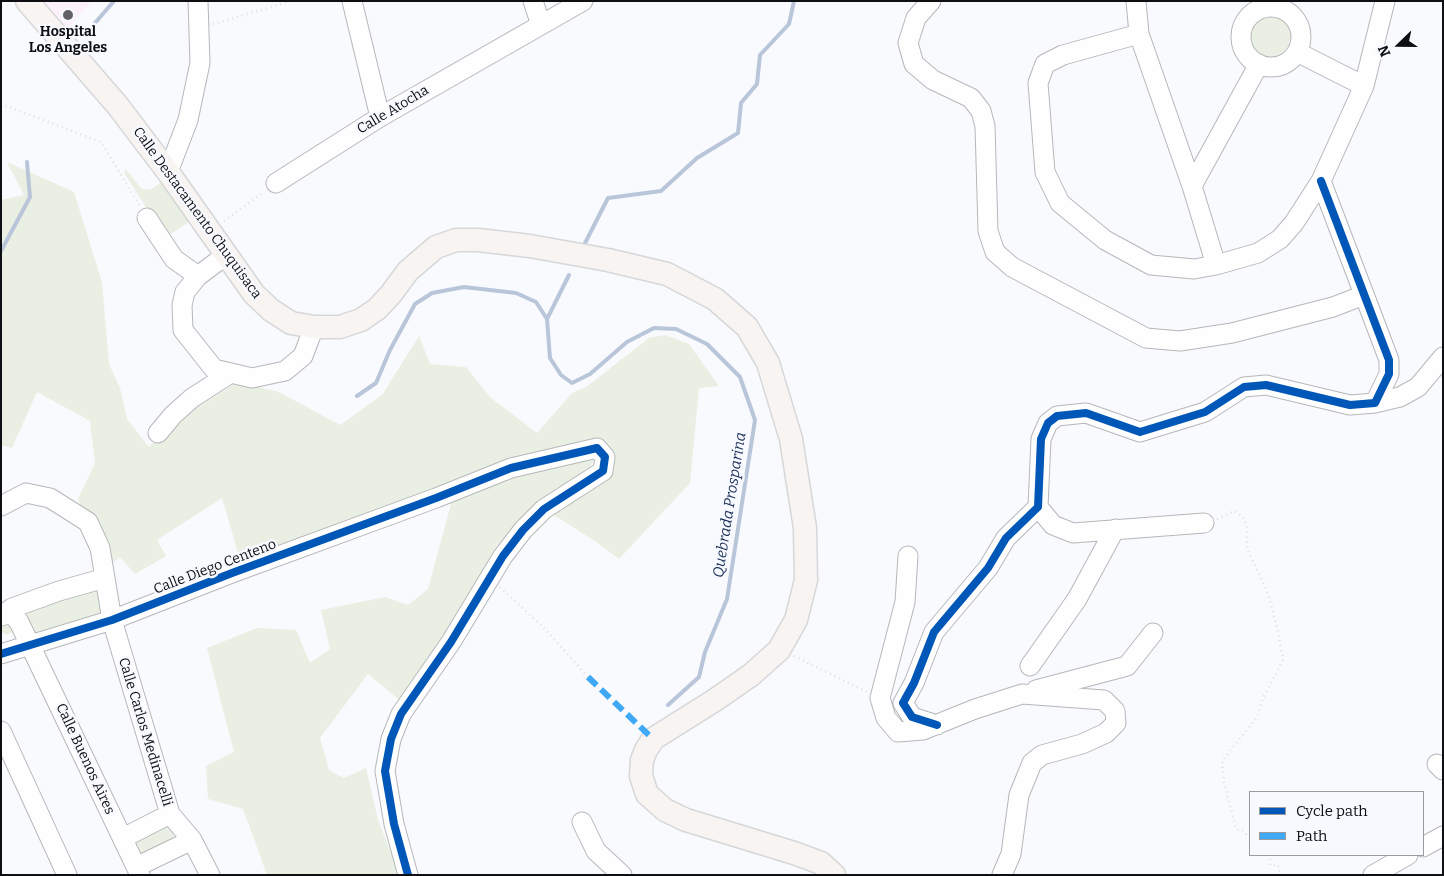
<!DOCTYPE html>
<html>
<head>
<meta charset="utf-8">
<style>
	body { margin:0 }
	#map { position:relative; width:1444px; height:876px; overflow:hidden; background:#f9fafd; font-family:Bitter,serif }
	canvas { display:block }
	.frame { position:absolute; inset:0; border:2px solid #0e0f12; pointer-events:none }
	.legend { position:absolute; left:1249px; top:791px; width:175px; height:65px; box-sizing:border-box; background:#f7f9ff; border:1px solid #9a9ba0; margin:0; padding:6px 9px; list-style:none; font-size:15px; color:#0e0f12 }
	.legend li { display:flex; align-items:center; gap:10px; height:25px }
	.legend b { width:25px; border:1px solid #9a9ba0 }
	.north { position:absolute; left:1374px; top:20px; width:50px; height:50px; -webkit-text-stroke:4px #f7f9ff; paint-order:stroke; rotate:248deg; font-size:14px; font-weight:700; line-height:20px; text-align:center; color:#0e0f12 }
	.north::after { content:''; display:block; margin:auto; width:18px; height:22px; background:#0e0f12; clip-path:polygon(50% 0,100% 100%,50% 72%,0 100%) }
</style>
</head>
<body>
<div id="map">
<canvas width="1444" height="876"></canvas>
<div class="frame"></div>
<ul class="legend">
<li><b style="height:6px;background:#0057b8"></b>Cycle path</li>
<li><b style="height:6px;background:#3fa9f5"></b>Path</li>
</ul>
<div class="north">N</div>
</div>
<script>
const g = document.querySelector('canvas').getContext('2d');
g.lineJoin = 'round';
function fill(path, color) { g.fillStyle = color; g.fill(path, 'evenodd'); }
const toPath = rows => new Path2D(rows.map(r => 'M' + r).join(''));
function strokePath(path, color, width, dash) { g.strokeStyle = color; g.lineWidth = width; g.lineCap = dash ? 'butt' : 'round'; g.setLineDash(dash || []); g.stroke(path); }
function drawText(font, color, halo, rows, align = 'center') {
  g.font = font + ' Bitter,serif'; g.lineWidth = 5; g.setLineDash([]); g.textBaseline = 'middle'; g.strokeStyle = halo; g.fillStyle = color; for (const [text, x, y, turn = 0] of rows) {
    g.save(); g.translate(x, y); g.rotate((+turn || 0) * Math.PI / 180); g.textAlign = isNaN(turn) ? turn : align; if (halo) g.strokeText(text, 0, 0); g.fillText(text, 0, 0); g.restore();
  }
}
const medical = toPath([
	[43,1,92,1,67,29]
]);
const green = toPath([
	'1249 35a21 21 0 1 1 42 0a21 21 0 1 1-42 0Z',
	[7,162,74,192,102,282,109,364,120,388,127,419,149,447,172,423,238,382,279,392,340,425,382,395,419,336,430,364,466,367,491,398,537,433,572,393,586,387,649,338,665,335,689,344,719,386,699,388,690,483,619,559,595,541,549,512,612,461,609,445,594,439,517,460,241,563,222,498,157,540,166,556,135,574,120,557,102,572,78,499,95,463,90,421,37,392,12,448,1,445,1,200,24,195],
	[126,169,141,188,150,190,166,179,194,219,169,235,163,234,124,173],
	[594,459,585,478,536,505,497,545,452,627,404,704,368,674,320,738,329,770,344,778,366,768,379,823,400,875,267,875,243,809,208,799,206,766,234,752,207,648,257,628,296,630,310,663,330,649,321,610,385,597,408,605,428,589,452,500,515,474],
	[83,589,96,591,103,599,103,606,101,614,33,635,22,611],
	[8,621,13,631,7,635,1,632,1,624],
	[165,826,171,827,174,833,173,838,170,843,141,858,134,843]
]);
const stream = toPath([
	[89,30,114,1],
	[583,247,608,198,661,191,697,158,738,133,741,103,757,84,760,55,789,24,794,1],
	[1,251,30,197,27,162],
	[569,275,547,319,550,358,561,375,572,383,590,374,627,342,654,328,676,329,707,344,740,377,755,420,727,599,705,652,699,677,668,705],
	[357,396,376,383,390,350,415,304,432,293,464,287,516,293,536,302,547,319]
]);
const path = toPath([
	[213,24,291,1],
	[1,104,101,142,140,206],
	[224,221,264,192],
	[1217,519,1234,511,1242,516,1247,525,1247,549,1268,593,1277,627,1283,660,1263,698,1257,717,1222,761,1224,782,1236,829,1242,830,1250,838],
	[500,587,546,630,588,677],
	[794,656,867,692],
	[1267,855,1270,858,1270,865,1278,865,1280,875]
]);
const minor = toPath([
	[352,1,380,117],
	[533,1,541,25],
	[931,1,916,18,908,43,914,64,933,80,971,98,981,111,985,126,988,231,995,252,1012,267,1146,338,1180,341,1232,333,1333,307,1364,295],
	[1136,1,1139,34,1192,186,1216,265],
	'1241 37a30 30 0 1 1 60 0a30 30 0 1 1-60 0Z',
	[1139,34,1063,55,1045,64,1038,83,1045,172,1060,203,1105,240,1151,265,1194,269,1216,265,1258,253,1280,239,1294,223,1321,181,1364,86,1385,1],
	[1297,52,1364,86],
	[168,172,188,120,200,63,198,1],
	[276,183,380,117,583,1],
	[1192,186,1259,64],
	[147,218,174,259,198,276,226,255],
	[198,276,185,292,182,305,183,330,214,369,252,378,285,371,303,356,314,327],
	[1375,403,1400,397,1418,387,1443,357],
	[158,433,173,415,192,398,231,373],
	[1,506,26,493,50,498,88,522,100,548,112,620,170,814,192,840,210,875],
	[1038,507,1053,525,1073,533,1204,523],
	[908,556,905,602,880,698,886,718,898,732,923,730,975,709,1022,694,1104,700,1115,711,1116,723,1106,733,1082,744,1042,755,1032,763,1019,795,1011,854,1002,875],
	[4,614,12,608,59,591,105,578],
	[1,616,8,614,13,615,19,622,140,875],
	[1,654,112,620,232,573,436,498,511,468,597,448,605,457,603,471,544,509,523,530,503,556,451,642,401,714,391,739,385,771,394,824,408,875],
	[1030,666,1077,599,1115,529],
	[1036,690,1127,666,1153,633],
	[937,725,912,717,903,703,914,683,934,632,988,568,1006,538,1038,507,1041,439,1048,423,1057,416,1086,413,1140,432,1205,412,1244,387,1266,385,1350,405,1375,403,1389,374,1389,360,1321,181],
	[1,731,67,875],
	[1437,764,1443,770],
	[582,822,596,851,622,875],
	[123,838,170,814],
	[1423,847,1443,836],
	[136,867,192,840],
	[1373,875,1408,855]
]);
const major = toPath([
	[27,1,118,106,168,172,254,294,271,310,291,323,314,327,340,327,361,320,377,309,391,294,408,271,436,247,456,240,478,240,530,246,608,260,667,274,715,299,747,327,768,363,791,439,805,528,806,580,796,620,779,650,751,675,715,700,653,739,646,750,642,760,641,776,647,794,665,810,686,820,794,853,821,863,834,875]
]);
const quiet = toPath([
	[588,677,653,739]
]);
const cycleway = toPath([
	[1,654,112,620,232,573,436,498,511,468,597,448,605,457,603,471,544,509,523,530,503,556,451,642,401,714,391,739,385,771,394,824,408,875],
	[937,725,912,717,903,703,914,683,934,632,988,568,1006,538,1038,507,1041,439,1048,423,1057,416,1086,413,1140,432,1205,412,1244,387,1266,385,1350,405,1375,403,1389,374,1389,360,1321,181]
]);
const markers = [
	[68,15,6,"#606164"]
];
const poiNames = [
	["Hospital",68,32],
	["Los Angeles",68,48]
];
const streetNames = [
	["Calle Atocha",393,110,-31],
	["Calle Destacamento Chuquisaca",197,213,54],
	["Calle Diego Centeno",215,567,-21],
	["Calle Carlos Medinacelli",145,732,73],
	["Calle Buenos Aires",85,759,65]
];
const waterNames = [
	["Quebrada Prosparina",730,505,-81]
];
fill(medical, '#fcf0fa');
fill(green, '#eaefe3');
strokePath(stream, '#b9c5d9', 4);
strokePath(minor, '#b6b7ba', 21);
strokePath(major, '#d6d7d8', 25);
strokePath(path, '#dfdfdf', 2.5, [1, 4]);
strokePath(minor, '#fefeff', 19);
strokePath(major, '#f7f4f2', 22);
strokePath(quiet, '#3fa9f5', 6, [12, 6]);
strokePath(cycleway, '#0057b8', 8);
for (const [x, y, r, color] of markers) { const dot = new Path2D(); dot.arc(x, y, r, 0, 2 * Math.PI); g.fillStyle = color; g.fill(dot); strokePath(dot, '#f7f9ff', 2); }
drawText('bold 14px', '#0e0f12', '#f7f9ff', poiNames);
drawText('14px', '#0e0f12', '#f7f9ff', streetNames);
drawText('italic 15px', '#1a2f56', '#f7f9ff', waterNames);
</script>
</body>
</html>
